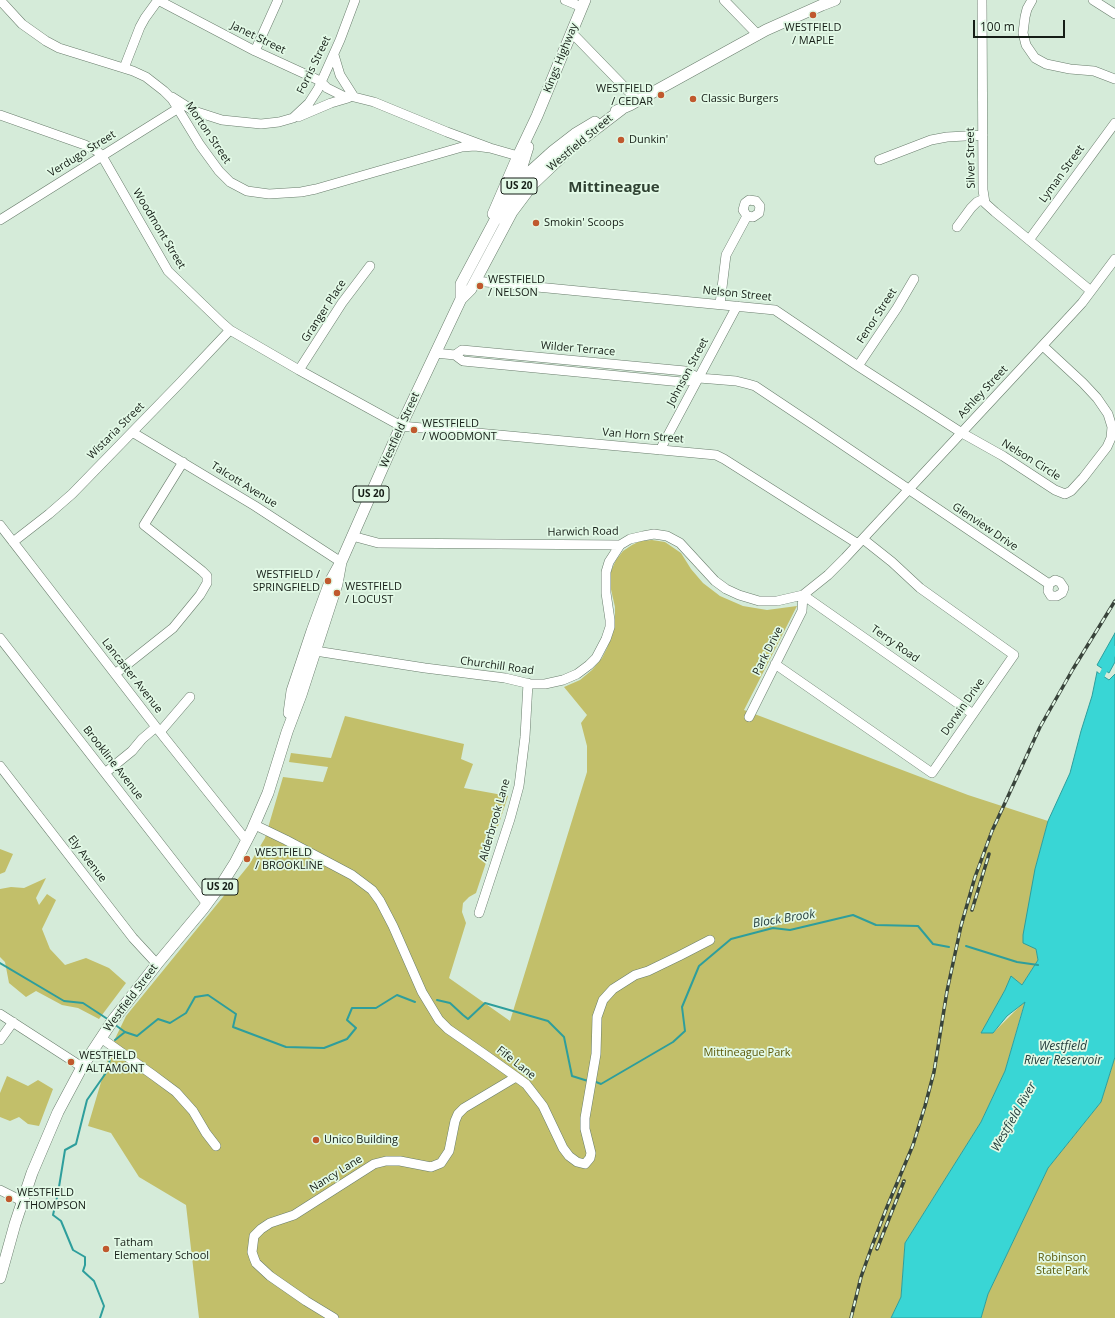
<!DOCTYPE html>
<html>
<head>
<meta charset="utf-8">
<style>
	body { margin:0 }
	#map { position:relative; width:1115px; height:1318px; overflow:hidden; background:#d5ebd9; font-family:"Open Sans",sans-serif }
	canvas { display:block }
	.scale { position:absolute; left:973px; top:20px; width:92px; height:18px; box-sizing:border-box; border:2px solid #151d16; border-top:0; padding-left:5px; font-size:12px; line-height:14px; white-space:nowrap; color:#151d16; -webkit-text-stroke:3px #e2f9e6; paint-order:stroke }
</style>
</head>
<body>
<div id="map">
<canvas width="1115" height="1318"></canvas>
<div class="scale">100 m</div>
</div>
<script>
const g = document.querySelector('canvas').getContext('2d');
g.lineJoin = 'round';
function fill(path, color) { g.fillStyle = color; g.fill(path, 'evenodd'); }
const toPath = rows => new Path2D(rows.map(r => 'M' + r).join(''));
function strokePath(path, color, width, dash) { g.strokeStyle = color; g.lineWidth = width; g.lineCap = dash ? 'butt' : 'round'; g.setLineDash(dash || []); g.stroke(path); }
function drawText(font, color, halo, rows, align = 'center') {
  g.font = font + ' "Open Sans",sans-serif'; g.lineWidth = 3.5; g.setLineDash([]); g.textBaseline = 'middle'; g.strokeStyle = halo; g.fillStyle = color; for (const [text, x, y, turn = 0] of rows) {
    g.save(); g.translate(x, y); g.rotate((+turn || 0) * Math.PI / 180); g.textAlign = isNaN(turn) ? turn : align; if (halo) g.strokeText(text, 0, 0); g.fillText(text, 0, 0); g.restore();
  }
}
const green = toPath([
	[652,540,665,542,681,553,691,569,703,583,720,596,743,606,767,610,797,606,744,710,968,795,1048,821,1035,869,1036,949,1038,960,1022,985,1011,977,1005,990,981,1033,993,1033,1025,1001,1005,1071,981,1122,905,1243,901,1297,891,1318,199,1318,186,1205,139,1177,111,1133,88,1126,112,1045,126,1016,249,865,265,838,283,777,323,782,328,767,289,762,291,753,331,758,345,716,464,744,461,759,473,764,464,788,508,796,476,893,469,897,463,903,462,912,466,923,449,978,510,1021,587,772,587,746,581,723,587,715,564,687,580,680,592,670,602,658,607,648,612,635,615,620,615,607,610,585,611,571,616,560,623,551,632,545,640,541],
	[0,849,13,854,5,872,0,874],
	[46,878,36,898,39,905,47,894,56,900,42,929,50,949,65,965,86,958,109,968,126,983,99,1019,78,1008,62,1005,36,991,26,997,9,983,5,962,0,957,0,889,11,887,24,888],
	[1115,1057,1115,1318,981,1318,988,1294,1048,1168,1101,1102],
	[7,1076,28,1086,38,1080,53,1089,39,1126,28,1124,19,1117,10,1121,0,1117,0,1093]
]);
const water = toPath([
	[1115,633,1115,662,1109,673,1097,665,1115,633],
	[1097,672,1109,680,1115,674,1115,1057,1101,1102,1048,1168,988,1294,981,1318,891,1318,901,1297,905,1243,981,1122,1005,1071,1025,1002,1007,1016,993,1033,981,1033,1005,990,1011,976,1022,985,1038,960,1036,949,1023,943,1023,935,1035,869,1048,821,1070,773,1081,731,1092,696,1097,672]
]);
const stream = toPath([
	[966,946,1017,962,1038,965],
	[0,963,64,1001,83,1003,109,1020],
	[437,1000,450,1003,463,1015,468,1019,485,1003,548,1021,564,1037,572,1076,588,1081],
	[114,1024,125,1032,137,1036,158,1019,170,1023,186,1013,195,997,208,995,236,1014,233,1027,286,1047,324,1048,347,1039,356,1028,347,1020,352,1008,376,1008,397,995,415,1002],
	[115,1040,125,1032],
	[596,1082,601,1084,673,1042,685,1031,682,1007,699,966,731,939,773,928,790,930,853,915,876,925,918,926,933,944,949,947],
	[100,1318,104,1306,94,1281,83,1271,85,1265,85,1257,73,1250,61,1221,53,1215,58,1193,65,1150,76,1144,87,1100,108,1070,110,1058]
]);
const canal = toPath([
	[1102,675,1115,649]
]);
const minor = toPath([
	[0,0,22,24,46,41,59,48,133,71,146,77,164,91,172,99,200,145,219,171,230,182,247,191,269,194,301,192,316,189,462,147,475,146,490,148],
	[158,0,255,51,316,79,321,82,327,88,347,98],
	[565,0,582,7],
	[724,0,758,35],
	[982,0,983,190,985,203,995,212,1091,291],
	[1032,0,1027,9,1025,17,1023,33,1026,45,1035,58,1046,64,1070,69,1094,71,1115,79],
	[1093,0,1115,14],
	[572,33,638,101],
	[255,51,278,0],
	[334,55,340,75,354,97,374,102,447,132,490,148,518,156],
	[124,68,140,27,145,18,158,0],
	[172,97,194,111,222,120,261,124,279,122,293,118,309,103,318,89,340,40,355,0],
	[0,115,85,145,97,151,102,156,168,271,222,323,230,330,299,370,401,426,716,455,724,459,858,544],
	[298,117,331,103,348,98],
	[879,160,931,140,947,137,983,135],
	[0,220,177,109],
	[957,227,971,208,977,202,984,199],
	[1029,240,1115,123],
	[475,281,775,310,858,366,962,433,1003,456,1055,490,1065,494,1071,491,1083,478,1107,447,1111,438,1112,427,1108,414,1097,398,1083,383,1043,346],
	[720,304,726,255,747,216,743,210,745,203,749,200,756,201,760,206,759,213,753,217,747,216],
	[435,353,455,355,463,361,682,382,699,378,736,381,748,384,755,386,812,424,1049,584,1055,580,1060,582,1064,588,1062,593,1057,596,1051,596,1048,591,1049,584],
	[455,355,462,350,685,371,699,378],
	[858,366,897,308,914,279],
	[299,370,342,303,370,266],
	[132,432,255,506,341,562],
	[660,450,737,306],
	[0,525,156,727,247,841],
	[352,536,378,543,620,545,630,539,643,536,654,534,667,536,680,543,715,581,726,589,739,595,759,601,777,601,803,595,828,575,845,558,1070,316,1082,303,1115,259],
	[13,542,49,514,72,494,179,384,230,330],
	[803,595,973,714],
	[0,638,207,904],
	[309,650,425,668,505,678,530,684,545,684,563,680,577,674,589,665,596,658,606,639,610,627,610,620,606,593,606,572,609,562,620,545],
	[775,664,932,773,1014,655,920,588,892,562,863,539],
	[115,674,173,628,200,595,207,583,207,576,202,571,144,525,183,462],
	[749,717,802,611,803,595],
	[160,732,190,697],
	[0,766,133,938,157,964],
	[105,773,132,751,142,739,156,727],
	[255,825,286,840,352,875,372,890,380,901,393,926,422,992,439,1020,448,1029,484,1054,526,1084,543,1106,563,1148,569,1156,577,1162,585,1164,590,1158,591,1153,585,1129,585,1118,596,1054,597,1017,603,1000,613,989,635,975,648,971,679,956,710,940],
	[479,913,510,819,519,786,525,737,528,683],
	[0,1014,82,1067],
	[101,1038,153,1075,176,1092,193,1111,206,1133,216,1146],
	[0,1040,13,1022],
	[0,1190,22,1201],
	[334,1318,306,1301,270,1276,256,1263,254,1258,252,1252,254,1236,261,1229,270,1223,294,1215,374,1164,386,1161,400,1161,431,1167,441,1163,449,1151,455,1121,458,1114,464,1108,516,1077]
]);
const major = toPath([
	[616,111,630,105,766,30,822,5,835,0],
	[516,186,528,147],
	[493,214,518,156,537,116,585,0],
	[461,299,461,284,494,222,515,191,532,170,553,151,575,134,595,122],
	[289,713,292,691,312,631,330,582,341,562,401,426,461,299,471,289,512,212,533,184,571,148,622,109],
	[0,1278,15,1224,32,1173,58,1112,82,1067,113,1020,157,964,203,909,223,882,235,863,252,830,268,793,287,732,301,695,337,584,341,562]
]);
const rail = toPath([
	[972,910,989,854],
	[877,1249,904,1181],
	[851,1318,861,1277,872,1246,887,1207,913,1145,925,1106,934,1072,947,991,961,926,975,877,992,831,1040,727,1073,669,1115,601]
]);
const markers = [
	[813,15,4,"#c0592e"],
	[661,95,4,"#c0592e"],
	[693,99,4,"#c0592e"],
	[621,140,4,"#c0592e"],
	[536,223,4,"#c0592e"],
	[480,286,4,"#c0592e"],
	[414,430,4,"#c0592e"],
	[328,581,4,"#c0592e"],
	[337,593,4,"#c0592e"],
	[247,859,4,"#c0592e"],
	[71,1062,4,"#c0592e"],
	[316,1140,4,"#c0592e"],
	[9,1199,4,"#c0592e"],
	[106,1249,4,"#c0592e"]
];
const shields = [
	[519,186,36],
	[371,494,36],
	[220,887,36]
];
const shieldNames = [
	["US 20",519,186],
	["US 20",371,494],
	["US 20",220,887]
];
const poiNames = [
	["WESTFIELD",813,28,"center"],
	["/ MAPLE",813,41,"center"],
	["WESTFIELD",653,89,"right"],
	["/ CEDAR",653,102,"right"],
	["Classic Burgers",701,99],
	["Dunkin'",629,140],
	["Smokin' Scoops",544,223],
	["WESTFIELD",488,280],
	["/ NELSON",488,293],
	["WESTFIELD",422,424],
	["/ WOODMONT",422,437],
	["WESTFIELD /",320,575,"right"],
	["SPRINGFIELD",320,588,"right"],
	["WESTFIELD",345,587],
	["/ LOCUST",345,600],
	["WESTFIELD",255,853],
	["/ BROOKLINE",255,866],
	["WESTFIELD",79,1056],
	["/ ALTAMONT",79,1069],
	["Unico Building",324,1140],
	["WESTFIELD",17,1193],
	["/ THOMPSON",17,1206],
	["Tatham",114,1243],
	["Elementary School",114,1256]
];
const streetNames = [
	["Janet Street",258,38,26],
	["Kings Highway",561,58,-68],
	["Forris Street",314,65,-64],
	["Morton Street",208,133,56],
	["Westfield Street",580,143,-40],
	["Verdugo Street",82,154,-32],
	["Silver Street",971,158,-91],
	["Lyman Street",1062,174,-54],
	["Woodmont Street",159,229,59],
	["Nelson Street",737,294,6],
	["Granger Place",324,311,-57],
	["Fenor Street",877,316,-57],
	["Wilder Terrace",578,349,5],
	["Johnson Street",688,372,-62],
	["Ashley Street",983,392,-47],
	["Westfield Street",400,430,-66],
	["Wistaria Street",116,431,-45],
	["Van Horn Street",643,436,5],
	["Nelson Circle",1031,460,32],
	["Talcott Avenue",244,485,32],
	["Glenview Drive",985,527,34],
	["Harwich Road",583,532,-1],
	["Terry Road",895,644,35],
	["Park Drive",768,651,-63],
	["Churchill Road",497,666,8],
	["Lancaster Avenue",132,676,52],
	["Dorwin Drive",963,707,-55],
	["Brookline Avenue",113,763,52],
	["Alderbrook Lane",495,820,-74],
	["Ely Avenue",87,859,52],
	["Westfield Street",131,998,-53],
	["Fife Lane",516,1063,38],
	["Nancy Lane",336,1174,-32]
];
const parkNames = [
	["Mittineague Park",747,1053],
	["Robinson",1062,1258],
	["State Park",1062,1271]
];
const waterNames = [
	["Block Brook",784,919,-9],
	["Westfield",1063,1047],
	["River Reservoir",1063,1061],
	["Westfield River",1014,1117,-60]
];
const districtNames = [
	["Mittineague",614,188]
];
fill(green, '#c2bf6a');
fill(water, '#39d6d5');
strokePath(water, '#2e9e9c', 1);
strokePath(stream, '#2e9e9c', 2);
strokePath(canal, '#39d6d5', 6);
strokePath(minor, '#697d6c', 10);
strokePath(major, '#697d6c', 12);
strokePath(minor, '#fff', 9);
strokePath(major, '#fff', 11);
strokePath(rail, '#39443b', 3.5);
strokePath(rail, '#e2f9e6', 2, [6]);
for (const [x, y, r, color] of markers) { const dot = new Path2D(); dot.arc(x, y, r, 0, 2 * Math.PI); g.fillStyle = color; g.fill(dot); strokePath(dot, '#e2f9e6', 1.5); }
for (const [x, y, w] of shields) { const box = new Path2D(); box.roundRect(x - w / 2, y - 8, w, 16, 3); g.fillStyle = '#e2f9e6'; g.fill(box); strokePath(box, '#151d16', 1); }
drawText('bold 10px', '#151d16', null, shieldNames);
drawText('11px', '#151d16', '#e2f9e6', poiNames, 'left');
drawText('11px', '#151d16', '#e2f9e6', streetNames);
drawText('11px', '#5c5908', '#e2f9e6', parkNames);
drawText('italic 12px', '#243d3c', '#e2f9e6', waterNames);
drawText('bold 15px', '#304233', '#e2f9e6', districtNames);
</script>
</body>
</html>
